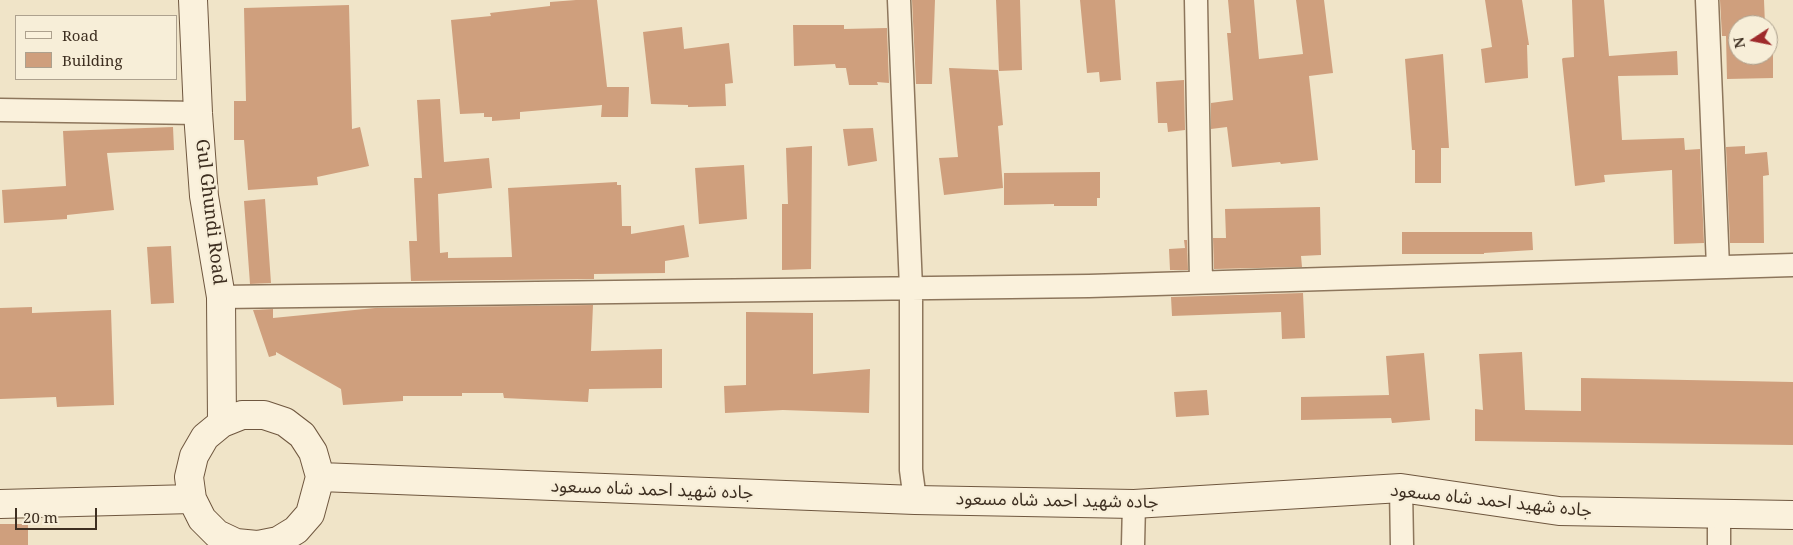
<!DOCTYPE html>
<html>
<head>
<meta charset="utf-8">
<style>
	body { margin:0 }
	#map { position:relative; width:1793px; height:545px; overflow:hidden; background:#f0e4c8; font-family:"Noto Serif",serif }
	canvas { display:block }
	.legend { position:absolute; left:15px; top:15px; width:162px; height:65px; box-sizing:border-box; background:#f7eed8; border:1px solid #ada18e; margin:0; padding:6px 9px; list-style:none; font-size:15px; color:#3d2e20 }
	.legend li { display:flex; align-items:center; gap:10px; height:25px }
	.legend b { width:25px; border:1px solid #ada18e }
	.north { position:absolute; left:1728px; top:15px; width:50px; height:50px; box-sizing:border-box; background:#f7eed8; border:1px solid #ada18e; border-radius:50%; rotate:259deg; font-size:14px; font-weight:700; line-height:20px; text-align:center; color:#3d2e20 }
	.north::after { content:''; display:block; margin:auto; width:18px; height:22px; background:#9e2a2b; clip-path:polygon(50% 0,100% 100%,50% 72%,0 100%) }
	.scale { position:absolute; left:15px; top:508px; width:82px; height:22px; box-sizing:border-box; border:2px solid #3d2e20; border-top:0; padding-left:6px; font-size:15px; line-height:18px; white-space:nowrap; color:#3d2e20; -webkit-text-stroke:4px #f7eed8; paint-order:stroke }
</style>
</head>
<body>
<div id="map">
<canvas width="1793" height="545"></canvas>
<ul class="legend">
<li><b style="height:6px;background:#faf1dc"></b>Road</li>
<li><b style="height:14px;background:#cf9f7d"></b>Building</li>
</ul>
<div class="north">N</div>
<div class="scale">20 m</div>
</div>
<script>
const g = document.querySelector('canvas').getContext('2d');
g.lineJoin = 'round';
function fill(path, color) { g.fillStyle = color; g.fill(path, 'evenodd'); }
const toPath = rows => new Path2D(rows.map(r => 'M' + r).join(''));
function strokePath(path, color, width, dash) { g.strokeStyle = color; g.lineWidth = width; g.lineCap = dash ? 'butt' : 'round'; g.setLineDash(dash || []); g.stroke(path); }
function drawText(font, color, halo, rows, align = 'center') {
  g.font = font + ' "Noto Serif","Noto Sans Arabic",serif'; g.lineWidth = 4.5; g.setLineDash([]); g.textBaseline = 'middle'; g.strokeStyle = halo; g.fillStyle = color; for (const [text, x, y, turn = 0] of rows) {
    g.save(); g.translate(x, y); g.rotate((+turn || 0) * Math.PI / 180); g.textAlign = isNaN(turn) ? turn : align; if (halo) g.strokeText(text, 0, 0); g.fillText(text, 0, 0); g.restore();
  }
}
const building = toPath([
	[576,0,597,0,607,87,629,87,628,117,601,117,602,105,520,112,520,119,492,121,492,117,484,117,484,113,460,114,451,20,491,16,490,13,550,6,550,2],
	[912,0,935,0,932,84,916,84],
	[996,0,1020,0,1022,70,999,71],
	[1080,0,1115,0,1121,80,1100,82,1099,72,1087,73],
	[1228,0,1254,0,1259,59,1303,54,1296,0,1324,0,1333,73,1309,76,1318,160,1281,164,1280,162,1232,167,1227,127,1211,129,1211,103,1233,100,1227,33,1231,33],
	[1485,0,1522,0,1529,45,1527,45,1528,78,1485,83,1481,49,1492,47],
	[1572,0,1604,0,1609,56,1677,51,1678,75,1618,76,1622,140,1684,138,1685,150,1700,149,1704,243,1674,244,1672,170,1604,175,1605,182,1575,186,1562,59,1563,58,1574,57],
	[1720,0,1764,0,1765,25,1738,25,1738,55,1768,55,1768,50,1773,50,1773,78,1727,79,1726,36,1722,36],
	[349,5,352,129,360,127,369,166,317,177,318,185,248,190,244,140,234,140,234,101,246,101,244,8],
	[793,25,844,25,844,29,887,28,889,83,877,82,878,85,849,85,846,68,836,68,835,64,794,66],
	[682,27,684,49,729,43,733,83,725,84,726,106,688,107,688,105,651,104,643,32],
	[1443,54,1449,148,1441,148,1441,183,1415,183,1415,150,1412,150,1405,59],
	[949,68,998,70,1003,125,998,126,1003,188,944,195,939,158,958,157],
	[1184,80,1185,130,1168,132,1167,123,1158,123,1156,82],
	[440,99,444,162,489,158,492,188,438,194,440,253,448,252,448,258,512,257,508,188,617,182,617,185,621,185,622,226,631,226,631,234,684,225,689,257,665,261,665,273,594,274,594,279,411,281,409,241,417,241,414,178,422,178,417,100],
	[173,127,174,150,107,153,114,210,67,215,67,219,4,223,2,190,66,186,63,131],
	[873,128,877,161,848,166,843,129],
	[812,146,811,269,782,270,782,204,788,204,786,148],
	[1745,146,1745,154,1767,152,1769,175,1763,176,1764,243,1730,243,1726,147],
	[744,165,747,219,699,224,695,168],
	[1100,172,1100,198,1097,198,1097,206,1054,206,1054,204,1004,205,1004,173],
	[265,199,271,283,250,284,244,201],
	[1320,207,1321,255,1301,256,1302,267,1214,269,1213,238,1226,238,1225,209],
	[1402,232,1532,232,1533,250,1484,253,1484,254,1402,254],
	[1184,240,1187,240,1188,270,1170,270,1169,249,1185,248],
	[171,246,174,303,151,304,147,247],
	[1303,293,1305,338,1282,339,1281,312,1172,316,1171,297],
	[593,305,591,351,662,349,662,388,589,389,588,402,504,398,503,393,462,393,462,396,403,396,403,401,343,405,341,389,276,352,276,355,269,357,253,310,273,309,273,318,375,308],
	[32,307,32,313,111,310,114,405,57,407,56,397,0,399,0,308],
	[746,312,813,313,813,374,870,369,869,413,783,410,725,413,724,386,746,385],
	[1522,352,1525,410,1581,411,1581,378,1793,382,1793,445,1475,441,1475,409,1483,410,1479,354],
	[1424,353,1430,420,1392,423,1391,418,1301,420,1301,397,1389,395,1386,356],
	[1207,390,1209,415,1176,417,1174,392],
	[0,524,28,524,28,545,0,545]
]);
const street = toPath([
	[899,0,911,288,911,470,915,500],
	[1196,0,1201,282],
	[1707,0,1718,267],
	[0,110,198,113],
	[221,297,1089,286,1793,265],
	[1401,488,1402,545],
	[1133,545,1134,504],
	[1719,545,1719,514]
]);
const secondary = toPath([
	[193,0,198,113,204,196,221,297,222,423],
	[320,477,915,500,1134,504,1401,488,1559,511,1793,515],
	[0,504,192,499],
	[257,545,236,543,217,534,202,519,192,499,189,477,194,456,205,437,222,423,242,415,264,415,285,422,302,435,313,452,319,473,320,477,310,514,296,530,278,541,258,545]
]);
const streetNames = [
	["Gul Ghundi Road",210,212,83],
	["جاده شهيد احمد شاه مسعود",652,490,2],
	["جاده شهيد احمد شاه مسعود",1057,501,1],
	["جاده شهيد احمد شاه مسعود",1491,501,6]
];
fill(building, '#cf9f7d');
strokePath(street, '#8d765c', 25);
strokePath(secondary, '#6f573f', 30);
strokePath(street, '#faf1dc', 22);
strokePath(secondary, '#faf1dc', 28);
drawText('18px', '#3d2e20', '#f7eed8', streetNames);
</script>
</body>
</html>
